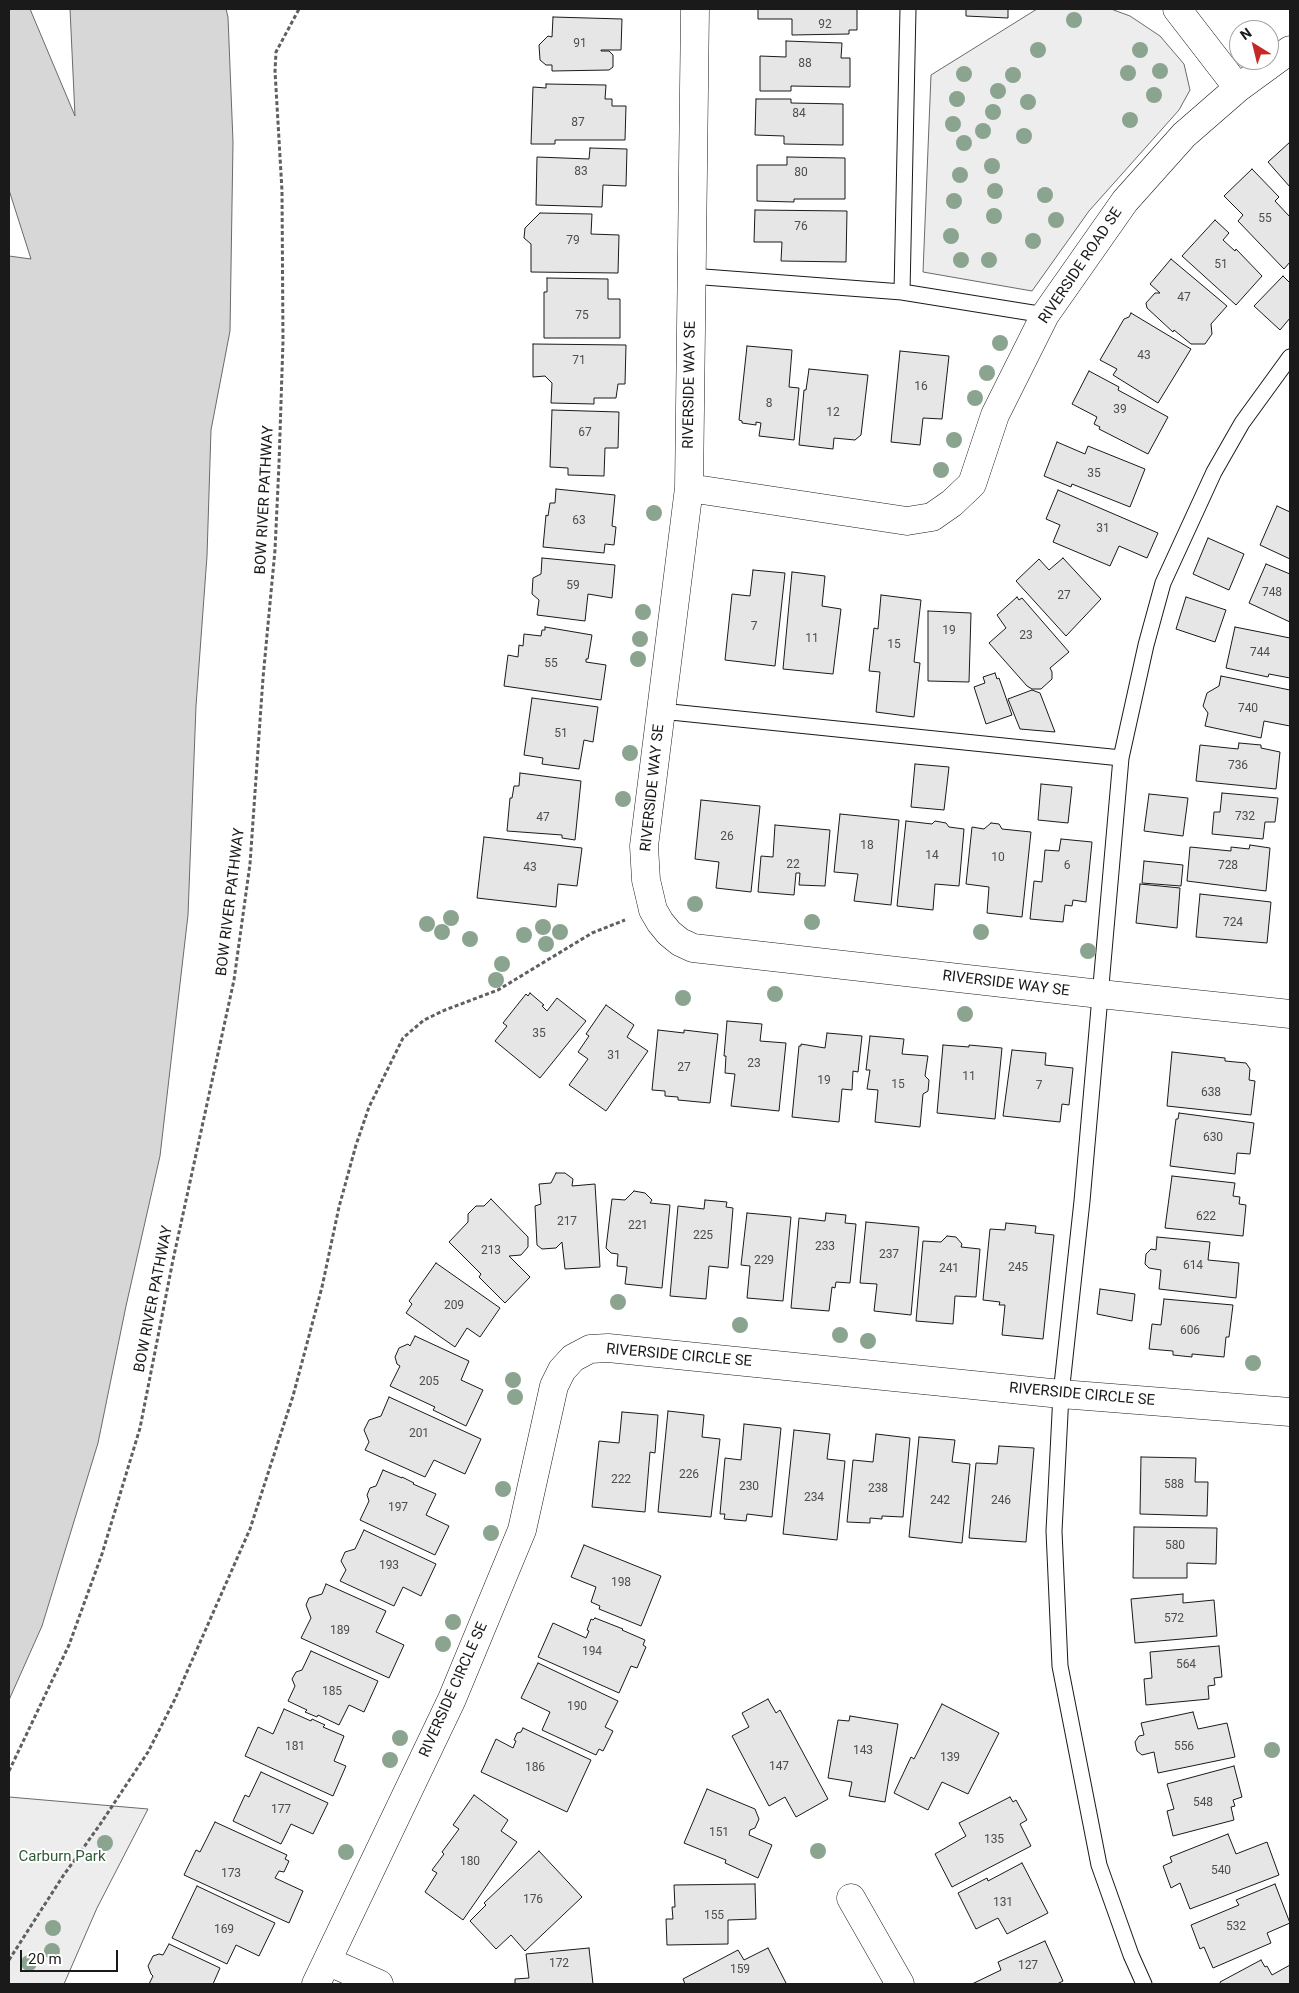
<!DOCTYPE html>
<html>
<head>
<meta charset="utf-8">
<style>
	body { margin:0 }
	#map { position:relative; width:1299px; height:1993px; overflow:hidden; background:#fff; font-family:Roboto,sans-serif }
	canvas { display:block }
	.frame { position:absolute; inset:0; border:10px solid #1a1a1a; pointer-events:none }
	.north { position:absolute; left:1229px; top:20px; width:50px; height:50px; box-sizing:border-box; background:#fff; border:1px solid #a3a3a3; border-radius:50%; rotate:324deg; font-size:14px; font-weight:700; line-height:20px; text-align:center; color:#1a1a1a }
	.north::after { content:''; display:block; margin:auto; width:18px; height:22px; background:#c62828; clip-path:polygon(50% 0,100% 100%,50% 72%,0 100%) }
	.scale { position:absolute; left:20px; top:1950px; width:98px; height:22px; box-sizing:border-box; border:2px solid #1a1a1a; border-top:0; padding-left:6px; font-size:15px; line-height:18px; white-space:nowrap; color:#1a1a1a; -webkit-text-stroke:4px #fff; paint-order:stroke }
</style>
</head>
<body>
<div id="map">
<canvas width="1299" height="1993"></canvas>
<div class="frame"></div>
<div class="north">N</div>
<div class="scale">20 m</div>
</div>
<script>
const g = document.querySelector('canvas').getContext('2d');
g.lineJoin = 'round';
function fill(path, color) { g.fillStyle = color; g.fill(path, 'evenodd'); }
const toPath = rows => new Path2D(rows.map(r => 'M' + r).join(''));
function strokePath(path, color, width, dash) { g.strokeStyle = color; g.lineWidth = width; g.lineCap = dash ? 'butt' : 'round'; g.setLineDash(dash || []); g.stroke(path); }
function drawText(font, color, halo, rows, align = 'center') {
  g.font = font + ' Roboto,sans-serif'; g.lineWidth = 4; g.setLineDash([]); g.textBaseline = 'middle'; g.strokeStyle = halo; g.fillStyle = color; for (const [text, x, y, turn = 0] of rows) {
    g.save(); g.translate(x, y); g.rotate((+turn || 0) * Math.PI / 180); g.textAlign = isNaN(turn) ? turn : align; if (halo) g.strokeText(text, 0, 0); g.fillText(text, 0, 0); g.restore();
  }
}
const built = toPath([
	[1037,9,1111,9,1130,16,1160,36,1184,64,1190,90,1179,110,1089,211,1032,291,923,272,931,75,1037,9],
	[9,1797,148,1809,97,1908,64,1984,9,1984,9,1797]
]);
const water = toPath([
	[9,9,30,9,75,116,70,9,226,9,228,17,233,142,230,331,211,430,207,556,196,706,188,915,160,1156,126,1306,98,1443,42,1626,9,1700,9,256,31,259,9,190,9,9]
]);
const building = toPath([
	[758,9,857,9,857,30,849,30,849,34,792,35,792,19,758,19,758,9],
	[966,9,1008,9,1008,18,966,16,966,9],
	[553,17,622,19,621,50,601,50,601,51,609,51,613,55,613,67,609,70,552,71,552,65,546,65,540,60,539,45,548,36,552,37,553,17],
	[786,41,842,43,841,58,850,58,850,87,791,86,791,91,760,91,760,56,786,57,786,41],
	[546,84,606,85,605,99,612,99,612,106,626,106,625,140,555,140,555,144,531,144,533,87,546,88,546,84],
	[756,99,791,99,791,103,843,104,843,145,784,144,784,136,755,135,756,99],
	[1290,142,1290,187,1268,162,1290,142],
	[590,148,627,149,626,186,603,185,602,207,536,205,537,157,589,159,590,148],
	[787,157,845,158,845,199,794,199,794,202,757,201,757,165,787,165,787,157],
	[1252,169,1279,197,1275,201,1290,217,1290,262,1284,269,1238,221,1243,215,1224,196,1252,169],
	[755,210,847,211,846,262,781,261,782,242,754,242,755,210],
	[540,213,592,214,591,234,619,235,618,273,531,272,531,244,524,238,525,228,540,213],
	[1215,220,1229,233,1223,240,1235,251,1236,249,1262,276,1236,305,1182,256,1215,220],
	[1171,259,1227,306,1211,324,1212,334,1205,344,1191,344,1174,330,1173,332,1147,308,1146,303,1155,293,1160,293,1150,284,1171,259],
	[1283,276,1290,283,1290,318,1280,330,1254,306,1283,276],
	[547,278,608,279,608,299,620,299,620,338,544,338,544,292,547,292,547,278],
	[1131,313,1191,349,1158,403,1113,375,1117,369,1100,360,1124,319,1129,317,1131,313],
	[533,344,626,345,625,384,618,384,616,398,594,398,594,404,551,403,552,383,545,376,533,377,533,344],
	[747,346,792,350,789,387,799,388,794,440,759,436,761,423,756,422,756,425,742,423,742,421,739,420,747,346],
	[900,351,949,356,942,419,923,418,920,445,891,442,900,351],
	[809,369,868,375,861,435,855,440,834,438,833,449,799,445,804,390,806,390,809,369],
	[1089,371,1119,387,1118,390,1168,417,1148,454,1099,429,1100,427,1094,424,1097,417,1072,404,1089,371],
	[552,410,619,412,618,448,605,448,604,476,568,475,568,468,550,467,552,410],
	[1057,442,1085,454,1088,446,1145,469,1130,507,1072,484,1071,487,1044,476,1057,442],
	[556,489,615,495,612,526,616,527,614,545,605,544,604,553,543,547,546,515,548,516,550,503,555,503,556,489],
	[1058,490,1158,533,1147,558,1119,546,1110,566,1053,542,1060,525,1046,519,1058,490],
	[1277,506,1290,512,1290,559,1260,545,1277,506],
	[1208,538,1244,554,1229,590,1193,574,1208,538],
	[542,558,615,565,612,598,588,594,585,621,537,615,539,600,532,594,533,578,541,574,542,558],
	[1063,558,1101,599,1066,636,1016,581,1039,559,1049,570,1063,558],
	[1266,564,1290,574,1290,622,1249,603,1266,564],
	[753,570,785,573,775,666,725,660,732,594,750,596,753,570],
	[792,572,825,576,822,606,841,609,833,674,783,669,792,572],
	[881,595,921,600,914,662,920,663,914,717,876,712,880,672,869,671,874,628,878,629,881,595],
	[1017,597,1019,600,1022,598,1069,652,1050,668,1052,672,1052,679,1041,689,1032,689,1027,686,989,643,1006,628,997,615,1017,597],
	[1186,597,1226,610,1215,642,1176,629,1186,597],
	[928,611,971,613,969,682,928,681,928,611],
	[545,627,592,635,588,659,586,659,586,662,606,665,601,700,504,686,508,655,518,657,519,645,523,646,524,634,541,636,542,630,545,630,545,627],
	[1235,627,1290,638,1290,678,1269,674,1268,677,1226,668,1235,627],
	[995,673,997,679,999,678,1012,715,986,724,974,687,985,683,983,677,995,673],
	[1221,676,1290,690,1290,726,1264,721,1261,738,1205,726,1208,713,1203,706,1207,693,1219,686,1221,676],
	[1032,690,1040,693,1055,732,1020,729,1008,699,1032,690],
	[532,698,598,707,593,742,584,740,579,769,542,764,543,758,524,755,532,698],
	[1239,743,1261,745,1261,748,1280,752,1276,789,1196,781,1200,745,1238,749,1239,743],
	[915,764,949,767,944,810,911,807,915,764],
	[520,773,581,781,575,840,562,838,562,835,507,831,510,798,512,798,514,786,519,786,520,773],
	[1041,784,1072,787,1068,823,1038,820,1041,784],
	[1222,793,1278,798,1275,822,1265,822,1263,839,1212,834,1214,812,1220,812,1222,793],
	[1149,794,1188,798,1183,836,1144,831,1149,794],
	[701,800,760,806,751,892,716,888,719,862,695,859,701,800],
	[840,814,899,820,891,905,854,901,858,874,834,872,840,814],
	[906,821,932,824,935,821,946,823,949,827,964,829,959,886,935,884,933,910,897,906,906,821],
	[991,823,999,824,1002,829,1031,832,1022,917,987,913,989,887,966,884,972,827,984,829,991,823],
	[775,825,830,830,825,886,799,885,800,873,796,873,794,895,758,892,761,856,773,857,775,825],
	[484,837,582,848,577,886,558,884,556,907,477,898,484,837],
	[1061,839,1092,842,1086,902,1073,900,1072,906,1065,905,1063,922,1030,919,1034,881,1042,882,1045,850,1059,851,1061,839],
	[1250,845,1270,848,1266,891,1187,881,1190,847,1231,851,1231,847,1249,849,1250,845],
	[1144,861,1183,865,1181,886,1142,883,1144,861],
	[1140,884,1180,888,1177,928,1136,923,1140,884],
	[1200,894,1271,902,1267,943,1196,937,1200,894],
	[530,993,544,1005,542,1006,547,1011,557,998,586,1021,540,1078,495,1041,507,1026,503,1023,526,994,528,996,530,993],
	[606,1005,634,1025,627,1037,648,1051,606,1111,569,1085,588,1059,578,1052,589,1036,586,1034,606,1005],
	[727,1021,762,1024,760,1041,786,1043,779,1111,731,1106,735,1074,725,1073,726,1056,724,1056,727,1021],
	[658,1030,684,1033,684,1030,718,1034,710,1103,678,1100,678,1097,665,1096,665,1091,652,1090,658,1030],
	[827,1033,862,1036,858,1072,853,1071,852,1090,842,1089,839,1122,792,1117,799,1046,801,1046,801,1044,825,1048,827,1033],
	[870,1036,904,1039,902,1054,928,1056,925,1076,929,1080,928,1091,923,1094,920,1127,875,1122,878,1090,867,1089,870,1070,866,1070,870,1036],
	[943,1045,969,1047,969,1045,1002,1048,995,1119,937,1113,943,1045],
	[1012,1050,1046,1053,1045,1065,1073,1068,1069,1105,1062,1104,1060,1122,1003,1116,1012,1050],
	[1172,1052,1225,1058,1225,1061,1246,1063,1250,1069,1249,1080,1255,1081,1251,1115,1167,1106,1172,1052],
	[1179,1113,1254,1123,1250,1154,1237,1153,1235,1174,1170,1166,1176,1119,1178,1119,1179,1113],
	[556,1173,565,1173,573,1179,572,1186,595,1184,600,1267,565,1269,562,1242,556,1248,542,1249,537,1245,535,1206,541,1204,539,1184,551,1183,556,1173],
	[1172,1176,1235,1183,1233,1196,1240,1197,1239,1204,1246,1205,1243,1236,1165,1228,1172,1176],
	[634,1191,645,1193,652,1200,650,1203,670,1205,662,1288,625,1284,627,1267,617,1266,618,1254,611,1253,606,1248,612,1199,625,1200,634,1191],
	[491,1199,528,1237,528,1247,521,1255,509,1256,530,1277,505,1303,479,1277,481,1274,449,1242,468,1222,468,1214,476,1206,484,1206,491,1199],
	[705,1200,727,1202,726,1207,733,1208,728,1268,709,1266,706,1299,670,1296,678,1206,704,1209,705,1200],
	[747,1213,791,1217,783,1301,747,1298,750,1266,741,1265,747,1213],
	[826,1213,846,1215,845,1223,856,1224,850,1283,836,1282,835,1288,832,1287,829,1311,791,1308,799,1218,825,1221,826,1213],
	[866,1222,919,1227,911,1315,874,1311,877,1284,860,1283,866,1222],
	[1006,1223,1036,1226,1035,1233,1054,1235,1043,1339,1002,1335,1005,1305,999,1305,1000,1302,983,1300,990,1229,1005,1230,1006,1223],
	[947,1236,956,1237,962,1244,961,1247,980,1249,976,1297,955,1296,953,1324,916,1321,923,1241,941,1242,947,1236],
	[1157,1237,1210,1242,1208,1260,1239,1263,1236,1298,1159,1289,1161,1270,1149,1268,1145,1264,1146,1254,1151,1249,1156,1250,1157,1237],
	[436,1263,500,1308,480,1337,467,1328,455,1347,406,1313,412,1304,409,1301,436,1263],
	[1100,1289,1135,1294,1132,1321,1097,1314,1100,1289],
	[1164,1299,1233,1305,1229,1337,1226,1337,1224,1357,1192,1354,1192,1357,1173,1355,1173,1351,1149,1349,1152,1324,1161,1325,1164,1299],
	[415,1336,469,1361,461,1380,483,1390,466,1426,433,1410,435,1407,390,1386,400,1366,397,1364,395,1357,399,1348,408,1344,410,1346,415,1336],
	[389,1397,481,1439,465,1474,434,1460,425,1477,365,1450,369,1442,364,1430,369,1420,381,1416,389,1397],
	[668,1411,704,1415,702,1437,720,1439,711,1517,658,1512,668,1411],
	[622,1412,658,1415,655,1453,650,1452,645,1512,592,1507,599,1441,619,1443,622,1412],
	[744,1424,781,1428,772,1517,747,1514,746,1521,724,1519,725,1514,720,1514,725,1458,741,1460,744,1424],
	[794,1430,830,1434,827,1459,845,1461,837,1540,783,1534,794,1430],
	[876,1434,910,1438,903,1517,882,1516,882,1519,870,1518,870,1523,847,1522,853,1460,873,1462,876,1434],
	[919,1437,955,1440,952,1462,970,1464,962,1543,909,1537,919,1437],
	[999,1446,1034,1448,1026,1542,969,1538,976,1463,997,1464,999,1446],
	[1141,1457,1196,1458,1195,1482,1208,1482,1207,1516,1140,1514,1141,1457],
	[383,1470,402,1478,402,1477,414,1483,413,1484,436,1494,426,1515,449,1526,435,1555,360,1520,369,1501,367,1495,370,1488,376,1486,383,1470],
	[1134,1527,1217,1528,1216,1564,1187,1563,1187,1578,1133,1578,1134,1527],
	[364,1530,436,1564,421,1596,403,1587,394,1606,340,1581,346,1570,341,1561,345,1552,355,1549,364,1530],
	[584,1545,661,1576,641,1626,599,1609,600,1606,591,1602,596,1587,571,1577,584,1545],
	[326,1584,386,1611,376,1632,404,1645,389,1678,301,1638,311,1618,306,1605,309,1598,322,1594,326,1584],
	[1183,1594,1183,1603,1214,1600,1217,1636,1135,1643,1131,1599,1183,1594],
	[595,1618,623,1629,622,1630,645,1640,643,1645,646,1647,637,1668,631,1666,619,1693,538,1657,553,1623,586,1638,589,1631,587,1630,591,1619,593,1620,595,1618],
	[1219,1646,1222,1677,1214,1678,1215,1685,1208,1686,1209,1699,1146,1705,1144,1679,1152,1678,1150,1652,1219,1646],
	[311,1651,378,1681,364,1712,349,1705,339,1725,318,1715,317,1717,305,1712,307,1710,288,1701,295,1686,292,1679,296,1672,302,1670,311,1651],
	[538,1663,618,1701,605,1727,613,1731,603,1751,599,1749,596,1755,542,1730,550,1712,521,1698,538,1663],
	[768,1699,776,1713,780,1710,828,1799,796,1817,785,1797,769,1806,732,1736,749,1727,742,1713,768,1699],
	[942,1704,999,1733,968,1794,942,1782,928,1810,894,1793,911,1757,914,1759,942,1704],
	[284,1709,311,1721,312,1719,325,1725,323,1727,344,1736,334,1761,346,1766,333,1796,245,1756,258,1727,273,1734,284,1709],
	[1193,1712,1198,1729,1227,1723,1235,1757,1158,1773,1154,1752,1142,1755,1137,1751,1135,1742,1139,1736,1144,1735,1141,1723,1193,1712],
	[850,1716,898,1724,885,1802,849,1796,852,1782,828,1778,838,1720,849,1721,850,1716],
	[523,1728,591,1760,567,1812,481,1772,496,1739,513,1748,516,1741,514,1740,517,1733,521,1732,523,1728],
	[1234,1766,1242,1797,1233,1800,1235,1806,1231,1807,1234,1820,1173,1836,1167,1811,1174,1809,1167,1784,1234,1766],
	[261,1772,328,1803,313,1834,291,1824,281,1844,233,1821,245,1795,249,1797,261,1772],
	[707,1789,755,1809,759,1819,755,1828,750,1830,749,1835,772,1845,758,1878,725,1863,726,1860,684,1843,707,1789],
	[474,1795,508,1820,501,1831,517,1842,463,1920,425,1892,437,1873,432,1870,444,1854,442,1852,459,1829,453,1825,474,1795],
	[1010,1797,1013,1802,1016,1800,1027,1820,1020,1824,1031,1846,952,1887,935,1854,966,1836,959,1823,1010,1797],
	[215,1822,287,1855,285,1859,289,1861,284,1872,279,1871,275,1878,303,1891,289,1923,184,1875,196,1850,200,1852,215,1822],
	[1228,1834,1236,1854,1267,1842,1279,1875,1190,1909,1180,1883,1171,1888,1163,1866,1172,1862,1170,1857,1228,1834],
	[539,1851,582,1897,525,1951,511,1935,496,1949,470,1921,486,1905,484,1903,539,1851],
	[1022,1863,1048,1913,1007,1934,998,1918,976,1929,958,1893,987,1878,988,1881,1022,1863],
	[755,1884,756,1919,728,1920,728,1944,667,1945,666,1919,673,1919,672,1907,675,1907,674,1885,755,1884],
	[1275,1884,1290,1923,1267,1933,1271,1943,1213,1968,1204,1947,1200,1949,1191,1925,1239,1905,1236,1900,1275,1884],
	[197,1886,275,1923,259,1956,236,1945,227,1964,172,1938,197,1886],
	[1045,1941,1063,1981,1057,1984,972,1984,1001,1970,998,1962,1045,1941],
	[169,1944,220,1968,213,1984,149,1984,153,1976,151,1974,148,1966,153,1956,159,1954,163,1955,169,1944],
	[589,1948,593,1984,515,1984,515,1979,529,1978,526,1954,589,1948],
	[768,1948,786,1983,784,1984,685,1984,683,1979,738,1950,744,1960,768,1948],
	[1261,1960,1265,1967,1267,1966,1272,1975,1290,1965,1290,1984,1221,1984,1220,1982,1261,1960]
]);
const path = toPath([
	[9,1771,69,1645,102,1554,140,1428,173,1260,234,980,250,864,263,678,275,550,279,464,283,341,282,191,275,71,276,52,299,9],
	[9,1960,63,1876,99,1826,148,1752,175,1699,250,1529,293,1396,322,1287,339,1207,356,1145,369,1107,403,1038,424,1020,445,1010,498,990,592,933,625,920]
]);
const service = toPath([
	[691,276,902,292,1045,315],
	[902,292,908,9],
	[661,711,1121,758],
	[1144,1984,1131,1955,1099,1865,1060,1666,1054,1531,1061,1394,1082,1201,1121,758,1146,645,1163,583,1214,472,1242,423,1290,357]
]);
const minor = toPath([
	[695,9,689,488,644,846,646,880,650,897,653,910,660,922,669,933,680,942,693,948,1100,994,1290,1014],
	[1177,9,1238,88],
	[689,488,907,521,932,517,952,503,972,484,995,415,1045,315,1125,201,1184,135,1238,88,1290,50],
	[851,1898,900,1984],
	[327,1961,379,1984],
	[316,1984,452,1699,522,1530,554,1386,562,1370,573,1358,590,1349,608,1348,1061,1394,1290,1412]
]);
const trees = [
	[1074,20],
	[1038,50],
	[1140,50],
	[1160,71],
	[1128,73],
	[964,74],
	[1013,75],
	[998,91],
	[1154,95],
	[957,99],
	[1028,102],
	[993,112],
	[1130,120],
	[953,124],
	[983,131],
	[1024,136],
	[964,143],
	[992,166],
	[960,175],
	[995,191],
	[1045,195],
	[954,201],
	[994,216],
	[1056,220],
	[951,236],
	[1033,241],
	[961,260],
	[989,260],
	[1000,343],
	[987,373],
	[975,398],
	[954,440],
	[941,470],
	[654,513],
	[643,612],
	[640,639],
	[638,659],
	[630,753],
	[623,799],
	[695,904],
	[451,918],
	[812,922],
	[427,924],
	[543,927],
	[442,932],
	[560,932],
	[981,932],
	[524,935],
	[470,939],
	[546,944],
	[1088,951],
	[502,964],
	[496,980],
	[775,994],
	[683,998],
	[965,1014],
	[618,1302],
	[740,1325],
	[840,1335],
	[868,1341],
	[1253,1363],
	[513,1380],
	[515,1397],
	[503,1489],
	[491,1533],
	[453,1622],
	[443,1644],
	[400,1738],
	[1272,1750],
	[390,1760],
	[105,1843],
	[818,1851],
	[346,1852],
	[53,1928],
	[52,1951],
	[29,1963]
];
const numberNames = [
	["92",825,25],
	["91",580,44],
	["88",805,64],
	["84",799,114],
	["87",578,123],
	["83",581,172],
	["80",801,173],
	["55",1265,219],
	["76",801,227],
	["79",573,241],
	["51",1221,265],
	["47",1184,298],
	["75",582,316],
	["43",1144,356],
	["71",579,361],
	["16",921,387],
	["8",769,404],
	["39",1120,410],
	["12",833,413],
	["67",585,433],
	["35",1094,474],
	["63",579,521],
	["31",1103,529],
	["59",573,586],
	["748",1272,593],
	["27",1064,596],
	["7",754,627],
	["19",949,631],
	["23",1026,636],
	["11",812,639],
	["15",894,645],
	["744",1260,653],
	["55",551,664],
	["740",1248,709],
	["51",561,734],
	["736",1238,766],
	["732",1245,817],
	["47",543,818],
	["26",727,837],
	["18",867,846],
	["14",932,856],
	["10",998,858],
	["22",793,865],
	["6",1067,866],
	["728",1228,866],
	["43",530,868],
	["724",1233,923],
	["35",539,1034],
	["31",614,1056],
	["23",754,1064],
	["27",684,1068],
	["11",969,1077],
	["19",824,1081],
	["15",898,1085],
	["7",1039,1086],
	["638",1211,1093],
	["630",1213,1138],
	["622",1206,1217],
	["217",567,1222],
	["221",638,1226],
	["225",703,1236],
	["233",825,1247],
	["213",491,1251],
	["237",889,1255],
	["229",764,1261],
	["614",1193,1266],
	["245",1018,1268],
	["241",949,1269],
	["209",454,1306],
	["606",1190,1331],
	["205",429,1382],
	["201",419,1434],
	["226",689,1475],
	["222",621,1480],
	["588",1174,1485],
	["230",749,1487],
	["238",878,1489],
	["234",814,1498],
	["242",940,1501],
	["246",1001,1501],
	["197",398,1508],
	["580",1175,1546],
	["193",389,1566],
	["198",621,1583],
	["572",1174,1619],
	["189",340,1631],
	["194",592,1652],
	["564",1186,1665],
	["185",332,1692],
	["190",577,1707],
	["181",295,1747],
	["556",1184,1747],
	["143",863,1751],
	["139",950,1758],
	["147",779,1767],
	["186",535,1768],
	["548",1203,1803],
	["177",281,1810],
	["151",719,1833],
	["135",994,1840],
	["180",470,1862],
	["540",1221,1871],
	["173",231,1874],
	["176",533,1900],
	["131",1003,1903],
	["155",714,1916],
	["532",1236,1927],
	["169",224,1930],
	["172",559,1964],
	["127",1028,1966],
	["159",740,1970]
];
const streetNames = [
	["RIVERSIDE ROAD SE",1081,266,-56],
	["RIVERSIDE WAY SE",690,385,-89],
	["BOW RIVER PATHWAY",265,500,-87],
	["RIVERSIDE WAY SE",653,788,-84],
	["BOW RIVER PATHWAY",231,902,-83],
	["RIVERSIDE WAY SE",1006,984,7],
	["BOW RIVER PATHWAY",154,1299,-79],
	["RIVERSIDE CIRCLE SE",679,1356,5],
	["RIVERSIDE CIRCLE SE",1082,1395,5],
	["RIVERSIDE CIRCLE SE",454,1690,-66]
];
const parkNames = [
	["Carburn Park",62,1857]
];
fill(built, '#ededed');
strokePath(built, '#6a6a6a', 1);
fill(water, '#d7d7d7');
strokePath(water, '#6a6a6a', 1);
fill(building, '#e6e6e6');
strokePath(building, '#1a1a1a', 1);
strokePath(service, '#1a1a1a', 17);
strokePath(minor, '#1a1a1a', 29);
strokePath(path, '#5f5f5f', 3, [4, 2.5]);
strokePath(service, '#fff', 15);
strokePath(minor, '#fff', 28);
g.fillStyle = '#8aa48f';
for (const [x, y] of trees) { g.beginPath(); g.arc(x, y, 8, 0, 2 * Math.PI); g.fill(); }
drawText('12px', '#4d4d4d', null, numberNames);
drawText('15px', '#1a1a1a', '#fff', streetNames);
drawText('15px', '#2b5a34', '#fff', parkNames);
</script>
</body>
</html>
